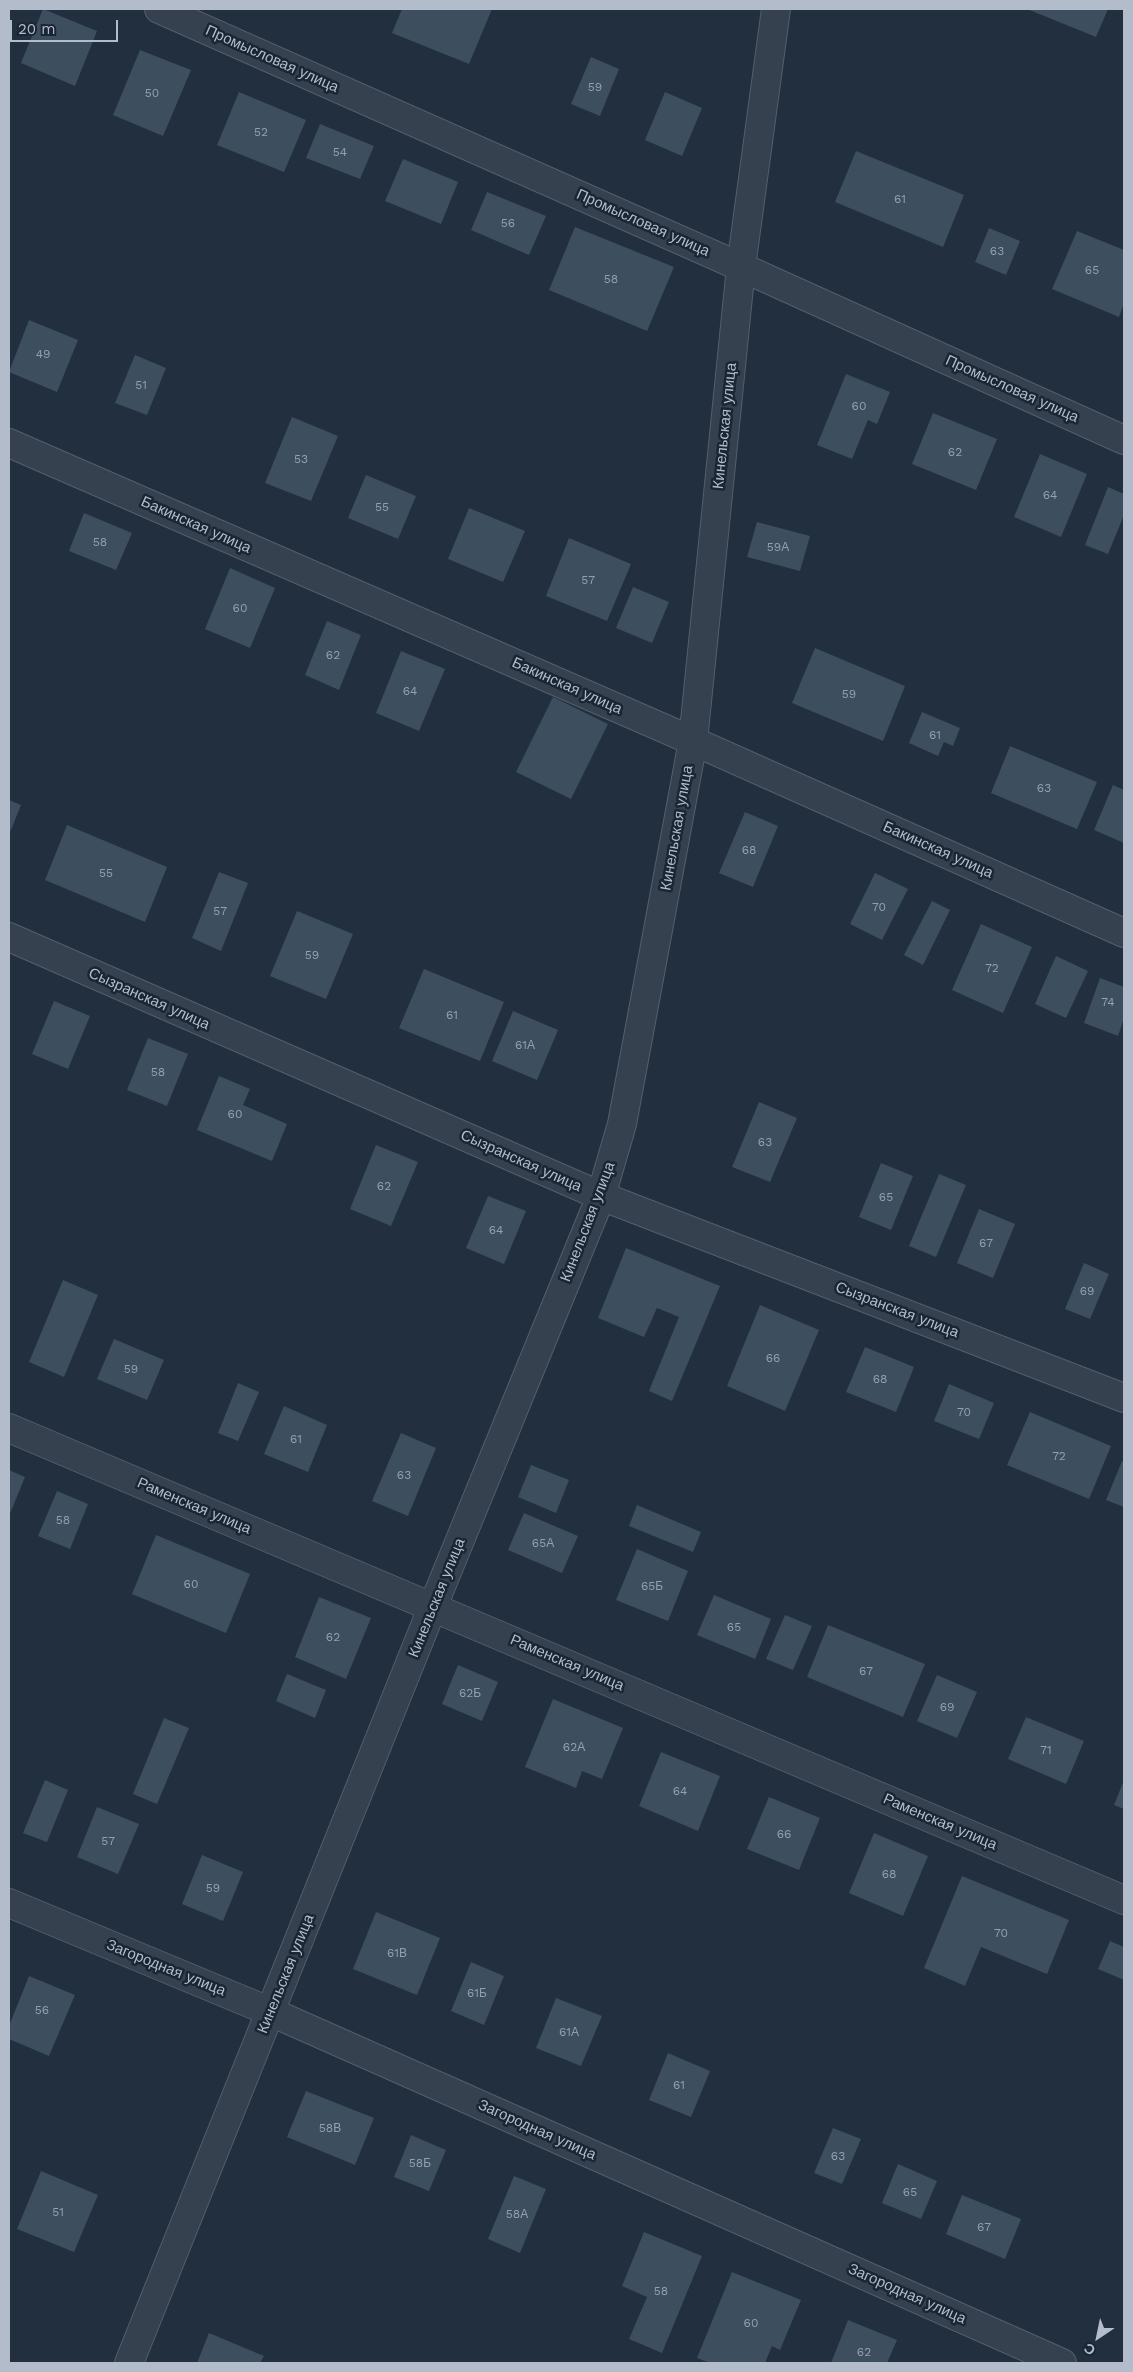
<!DOCTYPE html>
<html>
<head>
<meta charset="utf-8">
<style>
	body { margin:0 }
	#map { position:relative; width:1133px; height:2372px; overflow:hidden; background:#222f3f; font-family:"Work Sans",sans-serif }
	canvas { display:block }
	.frame { position:absolute; inset:0; border:10px solid #b2bcca; pointer-events:none }
	.north { position:absolute; left:1073px; top:2312px; width:50px; height:50px; -webkit-text-stroke:4px #1b2634; paint-order:stroke; rotate:214deg; font-size:14px; font-weight:700; line-height:20px; text-align:center; color:#b2bcca }
	.north::after { content:''; display:block; margin:auto; width:18px; height:22px; background:#b2bcca; clip-path:polygon(50% 0,100% 100%,50% 72%,0 100%) }
	.scale { position:absolute; left:10px; top:20px; width:108px; height:22px; box-sizing:border-box; border:2px solid #b2bcca; border-top:0; padding-left:6px; font-size:15px; line-height:18px; white-space:nowrap; color:#b2bcca; -webkit-text-stroke:4px #1b2634; paint-order:stroke }
</style>
</head>
<body>
<div id="map">
<canvas width="1133" height="2372"></canvas>
<div class="frame"></div>
<div class="north">С</div>
<div class="scale">20 m</div>
</div>
<script>
const g = document.querySelector('canvas').getContext('2d');
g.lineJoin = 'round';
function fill(path, color) { g.fillStyle = color; g.fill(path, 'evenodd'); }
const toPath = rows => new Path2D(rows.map(r => 'M' + r).join(''));
function strokePath(path, color, width, dash) { g.strokeStyle = color; g.lineWidth = width; g.lineCap = dash ? 'butt' : 'round'; g.setLineDash(dash || []); g.stroke(path); }
function drawText(font, color, halo, rows, align = 'center') {
  g.font = font + ' "Work Sans",sans-serif'; g.lineWidth = 5; g.setLineDash([]); g.textBaseline = 'middle'; g.strokeStyle = halo; g.fillStyle = color; for (const [text, x, y, turn = 0] of rows) {
    g.save(); g.translate(x, y); g.rotate((+turn || 0) * Math.PI / 180); g.textAlign = isNaN(turn) ? turn : align; if (halo) g.strokeText(text, 0, 0); g.fillText(text, 0, 0); g.restore();
  }
}
const building = toPath([
	[43,9,97,31,75,86,21,63],
	[402,9,492,9,469,64,392,33],
	[1027,9,1108,9,1096,37],
	[140,50,191,70,163,136,113,115],
	[591,57,619,69,600,116,571,104],
	[239,92,306,120,284,172,217,145],
	[665,92,702,108,682,156,645,140],
	[320,124,374,146,360,179,306,158],
	[856,151,964,195,943,247,835,202],
	[403,159,458,182,441,224,385,201],
	[487,192,546,216,529,255,471,230],
	[575,227,674,267,647,331,549,290],
	[989,228,1020,241,1006,275,975,262],
	[1077,231,1124,250,1124,303,1119,317,1052,289],
	[29,320,78,340,57,392,9,372],
	[135,355,166,368,147,415,115,403],
	[846,374,890,392,877,424,868,420,852,459,817,445],
	[933,413,997,439,976,490,912,464],
	[292,417,338,436,311,501,265,483],
	[1040,454,1087,474,1061,537,1014,517],
	[366,475,416,496,398,539,348,518],
	[1108,487,1124,494,1124,515,1108,554,1085,545],
	[469,508,525,531,503,582,448,559],
	[84,513,132,533,116,570,69,551],
	[757,522,810,536,800,571,747,557],
	[569,538,631,564,607,621,546,596],
	[230,568,275,588,250,648,205,629],
	[633,587,669,602,652,643,616,628],
	[327,621,361,635,339,690,305,675],
	[815,648,905,686,883,741,792,703],
	[401,651,445,669,419,731,376,713],
	[553,697,608,724,571,799,516,772],
	[922,712,960,728,953,746,944,742,938,756,909,743],
	[1010,746,1097,782,1077,829,991,793],
	[1113,785,1124,790,1124,843,1094,830],
	[9,800,21,805,9,835],
	[745,812,778,826,753,887,719,873],
	[67,825,167,867,145,922,45,880],
	[219,872,248,883,221,951,192,938],
	[875,873,908,889,882,940,850,924],
	[932,901,950,910,923,965,904,955],
	[297,911,353,934,326,999,270,976],
	[981,924,1032,947,1003,1013,952,990],
	[1056,956,1088,971,1066,1018,1035,1004],
	[424,969,504,1002,480,1061,399,1028],
	[1100,978,1124,987,1124,1018,1118,1036,1084,1023],
	[54,1001,90,1016,68,1069,32,1054],
	[513,1011,558,1030,537,1080,492,1061],
	[148,1038,188,1054,167,1106,127,1090],
	[219,1076,250,1089,243,1105,287,1124,272,1161,197,1130],
	[759,1102,797,1118,770,1182,732,1167],
	[376,1145,418,1162,391,1226,350,1209],
	[881,1163,913,1176,891,1230,859,1217],
	[939,1174,966,1185,936,1257,909,1246],
	[488,1196,526,1211,504,1264,466,1248],
	[979,1209,1015,1224,993,1278,957,1263],
	[626,1248,720,1286,672,1401,649,1391,679,1317,657,1308,644,1337,598,1318],
	[1084,1263,1109,1274,1090,1319,1065,1309],
	[63,1280,98,1295,64,1377,29,1362],
	[760,1305,819,1330,785,1411,727,1386],
	[114,1339,164,1360,147,1400,97,1379],
	[865,1347,914,1367,896,1412,846,1392],
	[238,1383,259,1392,238,1441,218,1433],
	[949,1384,994,1403,979,1439,934,1421],
	[284,1406,327,1425,308,1472,264,1454],
	[1030,1412,1111,1446,1089,1499,1007,1465],
	[401,1433,436,1448,408,1516,372,1501],
	[1122,1461,1124,1461,1124,1507,1106,1500],
	[531,1465,569,1480,556,1513,518,1497],
	[9,1470,25,1477,9,1516],
	[57,1491,88,1504,70,1549,38,1536],
	[637,1505,701,1532,693,1552,629,1526],
	[524,1513,578,1536,562,1573,508,1550],
	[156,1535,250,1574,226,1633,132,1594],
	[637,1549,688,1571,668,1621,616,1600],
	[714,1595,771,1619,755,1659,697,1635],
	[319,1597,371,1618,346,1679,295,1657],
	[785,1615,812,1626,793,1670,766,1659],
	[828,1625,925,1664,903,1717,807,1677],
	[458,1665,498,1682,482,1721,442,1704],
	[287,1674,326,1690,315,1718,276,1701],
	[937,1675,977,1692,957,1738,917,1721],
	[553,1699,623,1728,602,1779,582,1771,576,1788,525,1767],
	[1026,1717,1084,1741,1066,1784,1008,1759],
	[164,1718,189,1728,157,1804,133,1794],
	[661,1752,720,1776,698,1831,639,1806],
	[45,1780,68,1790,47,1842,23,1833],
	[1124,1780,1124,1809,1114,1805],
	[769,1797,820,1818,799,1870,747,1849],
	[97,1807,139,1824,118,1874,77,1857],
	[874,1833,928,1856,903,1916,849,1893],
	[202,1855,243,1872,223,1921,182,1904],
	[962,1876,1069,1920,1047,1974,981,1947,965,1986,924,1968],
	[376,1912,440,1938,417,1995,353,1969],
	[1110,1941,1124,1947,1124,1980,1098,1969],
	[471,1962,504,1976,484,2025,451,2011],
	[29,1976,75,1995,49,2056,9,2039,9,2026],
	[556,1998,602,2016,581,2066,536,2048],
	[668,2053,710,2071,691,2117,649,2100],
	[306,2091,374,2118,355,2165,287,2137],
	[833,2128,861,2139,842,2184,814,2173],
	[411,2135,446,2150,429,2191,394,2177],
	[898,2164,937,2181,921,2219,882,2203],
	[41,2171,98,2195,74,2252,17,2229],
	[514,2176,546,2189,520,2253,488,2239],
	[962,2195,1021,2219,1005,2259,946,2234],
	[644,2232,702,2256,662,2353,629,2339,647,2297,622,2286],
	[732,2272,801,2300,780,2350,772,2346,765,2363,710,2363,697,2358],
	[848,2320,897,2340,887,2363,831,2363],
	[209,2333,264,2356,260,2363,197,2363]
]);
const street = toPath([
	[159,9,741,267,1124,440],
	[9,443,693,741,1124,933],
	[9,937,601,1196,1124,1398],
	[9,1428,1124,1900],
	[9,1903,271,2012,1062,2363],
	[129,2363,433,1606,601,1196,622,1124,693,741,741,267,776,9]
]);
const numberNames = [
	["59",595,87],
	["50",152,93],
	["52",261,132],
	["54",340,152],
	["61",900,199],
	["56",508,223],
	["63",997,251],
	["65",1092,270],
	["58",611,279],
	["49",43,354],
	["51",141,385],
	["60",859,406],
	["62",955,452],
	["53",301,459],
	["64",1050,495],
	["55",382,507],
	["58",100,542],
	["59А",778,547],
	["57",588,580],
	["60",240,608],
	["62",333,655],
	["64",410,691],
	["59",849,694],
	["61",935,735],
	["63",1044,788],
	["68",749,850],
	["55",106,873],
	["70",879,907],
	["57",220,911],
	["59",312,955],
	["72",992,968],
	["74",1108,1002],
	["61",452,1015],
	["61А",525,1045],
	["58",158,1072],
	["60",235,1114],
	["63",765,1142],
	["62",384,1186],
	["65",886,1197],
	["64",496,1230],
	["67",986,1243],
	["69",1087,1291],
	["66",773,1358],
	["59",131,1369],
	["68",880,1379],
	["70",964,1412],
	["61",296,1439],
	["72",1059,1456],
	["63",404,1475],
	["58",63,1520],
	["65А",543,1543],
	["60",191,1584],
	["65Б",652,1586],
	["65",734,1627],
	["62",333,1637],
	["67",866,1671],
	["62Б",470,1693],
	["69",947,1707],
	["62А",574,1747],
	["71",1046,1750],
	["64",680,1791],
	["66",784,1834],
	["57",108,1841],
	["68",889,1874],
	["59",213,1888],
	["70",1001,1933],
	["61В",397,1953],
	["61Б",477,1993],
	["56",42,2010],
	["61А",569,2032],
	["61",679,2085],
	["58В",330,2128],
	["63",838,2156],
	["58Б",420,2163],
	["65",910,2192],
	["51",58,2212],
	["58А",517,2214],
	["67",984,2227],
	["58",661,2291],
	["60",751,2323],
	["62",864,2352]
];
const streetNames = [
	["Промысловая улица",272,59,24],
	["Промысловая улица",643,223,24],
	["Промысловая улица",1012,389,24],
	["Кинельская улица",725,426,-84],
	["Бакинская улица",196,525,24],
	["Бакинская улица",567,686,24],
	["Кинельская улица",677,828,-80],
	["Бакинская улица",938,850,24],
	["Сызранская улица",149,999,24],
	["Сызранская улица",521,1161,24],
	["Кинельская улица",588,1222,-69],
	["Сызранская улица",897,1310,21],
	["Раменская улица",194,1506,23],
	["Кинельская улица",437,1598,-68],
	["Раменская улица",567,1663,23],
	["Раменская улица",940,1822,23],
	["Загородная улица",166,1968,22],
	["Кинельская улица",286,1974,-68],
	["Загородная улица",537,2130,24],
	["Загородная улица",907,2294,24]
];
fill(building, '#3d4e5f');
strokePath(street, '#545f6d', 30);
strokePath(street, '#36414f', 28);
drawText('12px', '#95a0af', null, numberNames);
drawText('15px', '#b2bcca', '#1b2634', streetNames);
</script>
</body>
</html>
